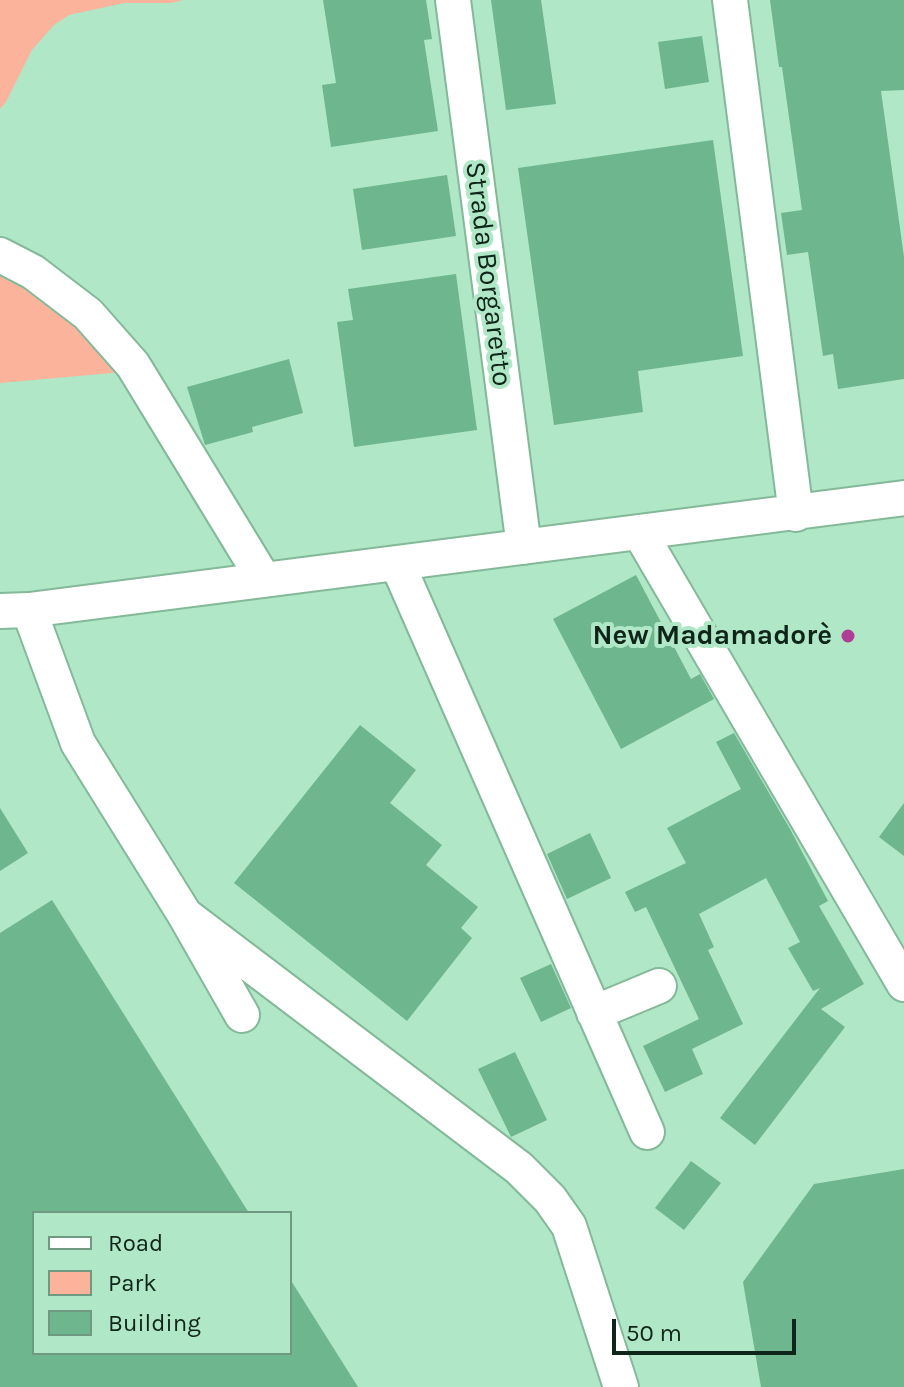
<!DOCTYPE html>
<html>
<head>
<meta charset="utf-8">
<style>
	body { margin:0 }
	#map { position:relative; width:904px; height:1387px; overflow:hidden; background:#b0e7c6; font-family:Karla,sans-serif }
	canvas { display:block }
	.legend { position:absolute; left:32px; top:1211px; width:260px; height:144px; box-sizing:border-box; background:#b0e7c6; border:2px solid #709981; margin:0; padding:10px 14px; list-style:none; font-size:24px; color:#102519 }
	.legend li { display:flex; align-items:center; gap:16px; height:40px }
	.legend b { width:40px; border:2px solid #709981 }
	.scale { position:absolute; left:612px; top:1319px; width:184px; height:36px; box-sizing:border-box; border:4px solid #102519; border-top:0; padding-left:10px; font-size:24px; line-height:28px; white-space:nowrap; color:#102519; -webkit-text-stroke:6px #b0e7c6; paint-order:stroke }
</style>
</head>
<body>
<div id="map">
<canvas width="904" height="1387"></canvas>
<ul class="legend">
<li><b style="height:10px;background:#fff"></b>Road</li>
<li><b style="height:22px;background:#fcb39c"></b>Park</li>
<li><b style="height:22px;background:#6eb68d"></b>Building</li>
</ul>
<div class="scale">50 m</div>
</div>
<script>
const g = document.querySelector('canvas').getContext('2d');
g.lineJoin = 'round';
function fill(path, color) { g.fillStyle = color; g.fill(path, 'evenodd'); }
const toPath = rows => new Path2D(rows.map(r => 'M' + r).join(''));
function strokePath(path, color, width, dash) { g.strokeStyle = color; g.lineWidth = width; g.lineCap = dash ? 'butt' : 'round'; g.setLineDash(dash || []); g.stroke(path); }
function drawText(font, color, halo, rows, align = 'center') {
  g.font = font + ' Karla,sans-serif'; g.lineWidth = 8; g.setLineDash([]); g.textBaseline = 'middle'; g.strokeStyle = halo; g.fillStyle = color; for (const [text, x, y, turn = 0] of rows) {
    g.save(); g.translate(x, y); g.rotate((+turn || 0) * Math.PI / 180); g.textAlign = isNaN(turn) ? turn : align; if (halo) g.strokeText(text, 0, 0); g.fillText(text, 0, 0); g.restore();
  }
}
const green = toPath([
	[0,0,183,0,171,3,124,3,69,15,54,25,32,50,6,102,0,109],
	[0,264,32,279,123,372,0,383]
]);
const building = toPath([
	[323,0,426,0,432,39,424,40,438,131,331,147,322,85,336,83],
	[491,0,541,0,556,104,506,110],
	[770,0,904,0,904,90,881,91,904,257,904,379,838,389,833,354,823,356,808,252,787,255,781,213,802,210,782,67,779,67],
	[702,36,709,82,665,89,658,42],
	[713,140,743,356,638,371,643,412,554,425,518,168],
	[447,175,456,236,362,250,353,189],
	[456,274,477,430,354,447,337,322,353,320,348,289],
	[289,359,303,413,252,427,253,432,205,445,187,387],
	[636,575,691,679,700,674,714,699,621,749,553,619],
	[360,725,416,770,390,803,442,845,426,865,478,907,461,928,472,938,407,1021,234,883],
	[734,733,790,829,828,901,819,906,864,984,821,1009,845,1027,755,1145,720,1118,820,988,813,991,788,948,800,942,766,878,699,914,714,947,708,950,743,1024,692,1049,703,1074,665,1092,643,1046,699,1019,646,907,635,912,625,892,686,863,667,828,741,789,716,742],
	[904,803,904,856,879,837],
	[0,808,28,853,0,871],
	[590,833,611,878,567,899,547,854],
	[52,900,249,1213,34,1213,34,1353,290,1353,290,1279,358,1387,0,1387,0,933],
	[551,964,571,1008,541,1022,520,978],
	[515,1052,547,1120,511,1137,478,1069],
	[691,1161,721,1183,684,1230,655,1208],
	[904,1169,904,1387,761,1387,743,1282,814,1184]
]);
const minor = toPath([
	[453,0,524,547],
	[730,0,796,514],
	[0,255,33,272,88,314,133,365,264,580],
	[640,533,904,984],
	[397,563,647,1132],
	[29,610,78,743,185,915,242,1015],
	[0,611,29,610,904,498],
	[185,915,519,1168,550,1199,569,1226,621,1387],
	[594,1013,659,986]
]);
const markers = [
	[848,636,8,"#b03d96"]
];
const streetNames = [
	["Strada Borgaretto",488,274,83]
];
const poiNames = [
	["New Madamadorè",832,636]
];
fill(green, '#fcb39c');
fill(building, '#6eb68d');
strokePath(minor, '#83b999', 38);
strokePath(minor, '#fff', 34);
for (const [x, y, r, color] of markers) { const dot = new Path2D(); dot.arc(x, y, r, 0, 2 * Math.PI); g.fillStyle = color; g.fill(dot); strokePath(dot, '#b0e7c6', 3); }
drawText('28px', '#102519', '#b0e7c6', streetNames);
drawText('bold 28px', '#102519', '#b0e7c6', poiNames, 'right');
</script>
</body>
</html>
